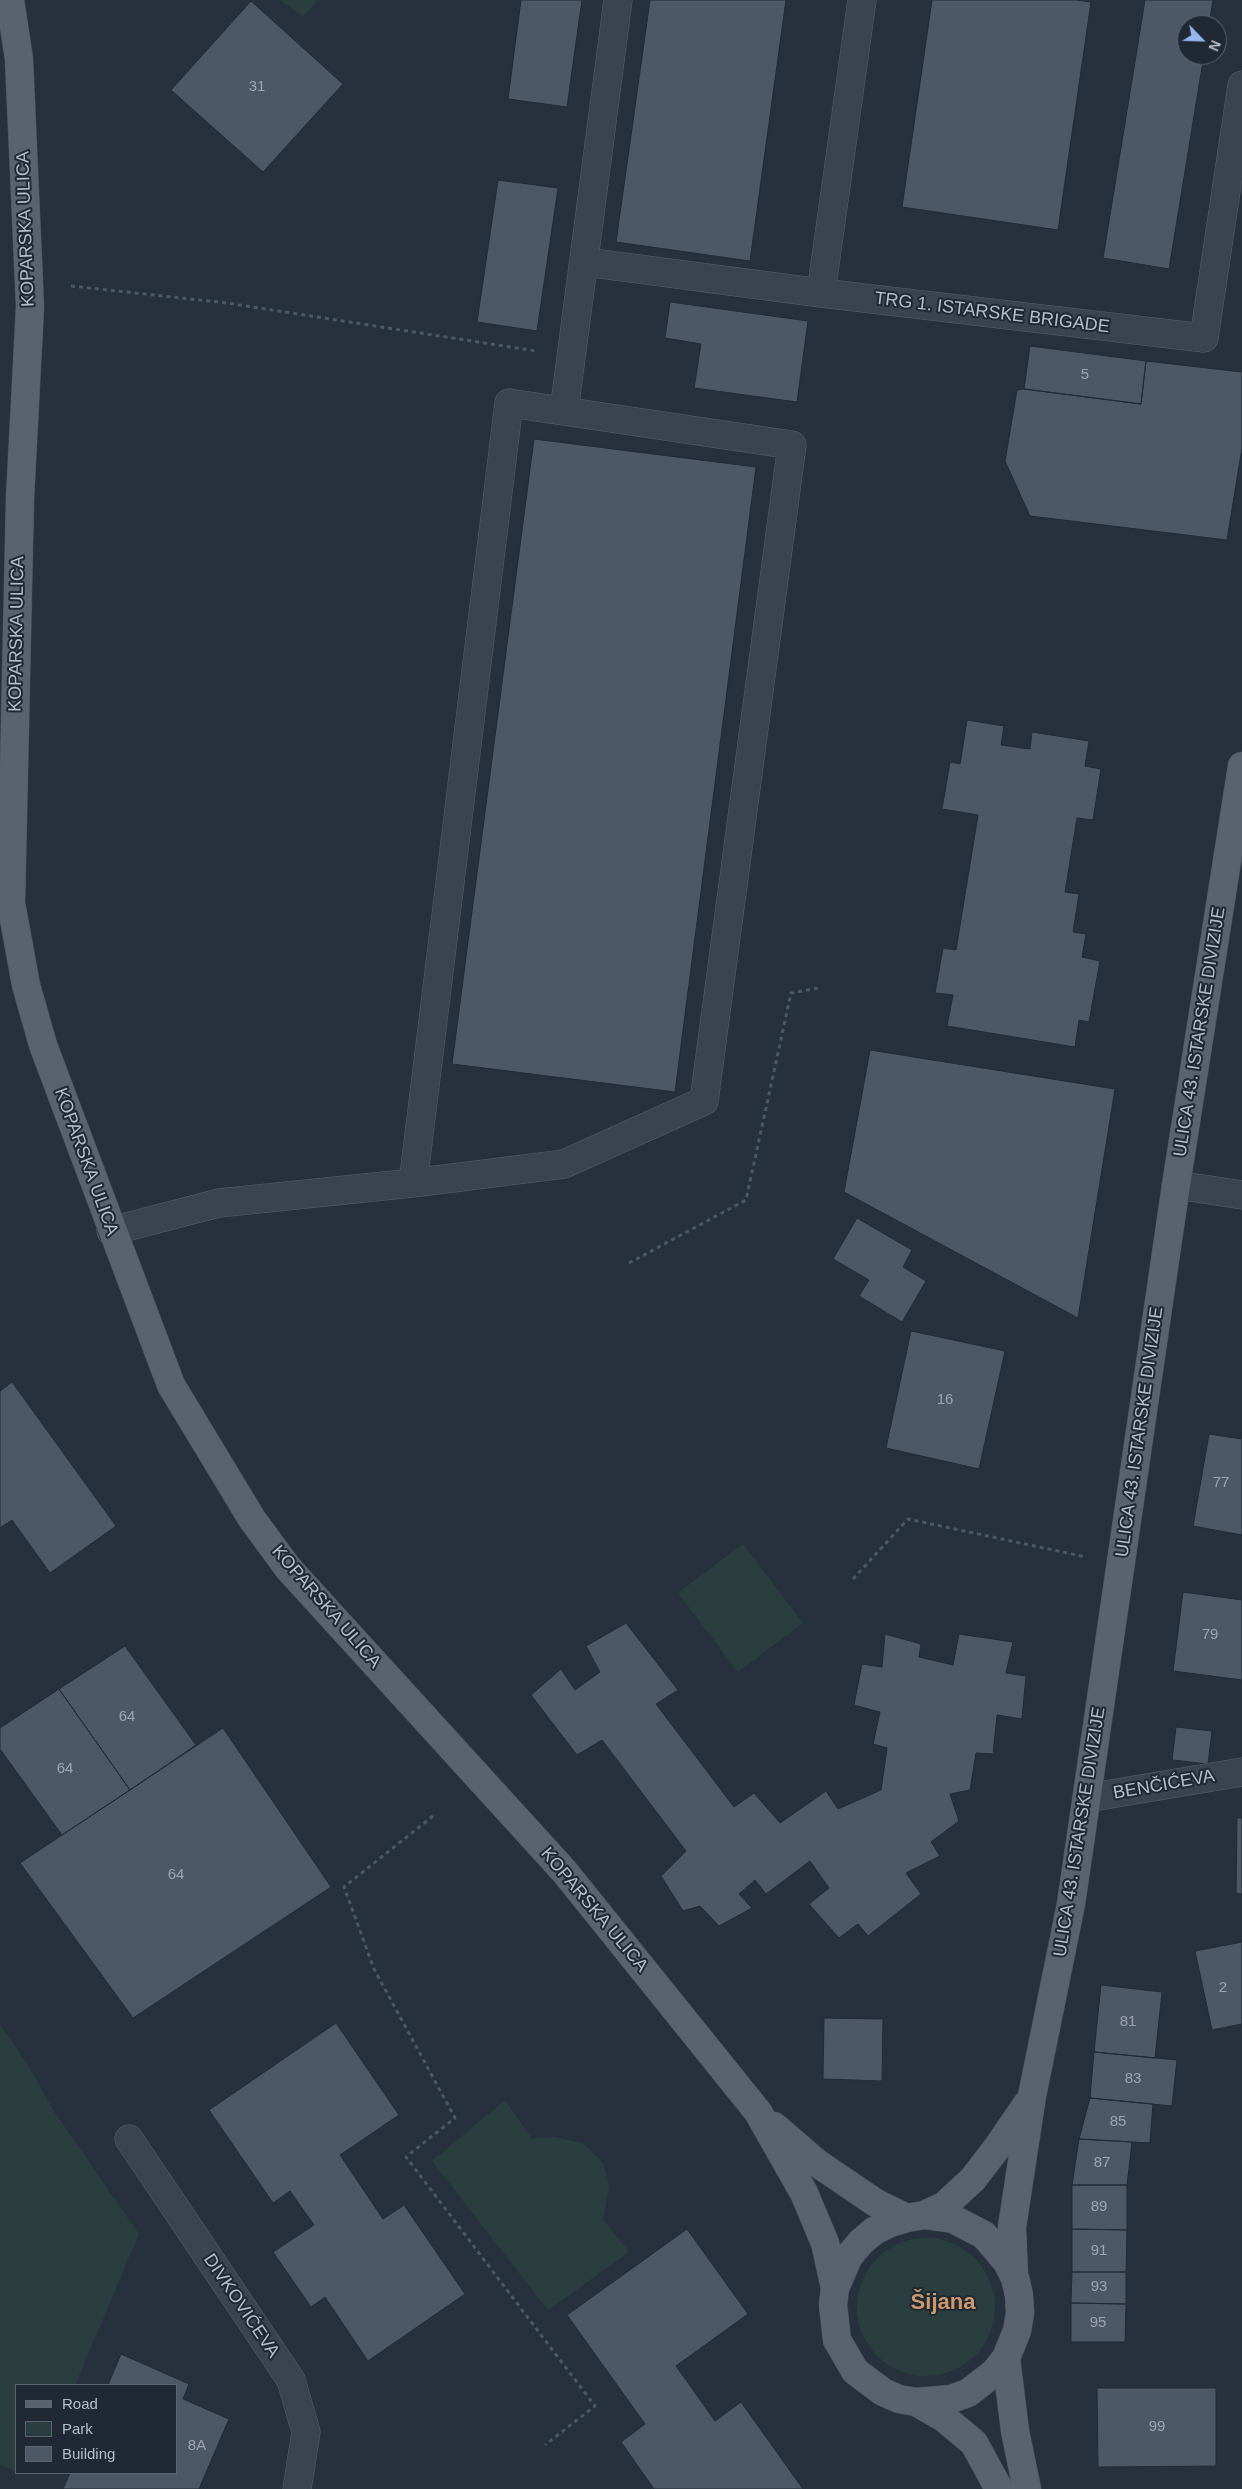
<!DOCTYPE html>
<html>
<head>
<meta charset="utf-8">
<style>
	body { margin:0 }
	#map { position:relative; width:1242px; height:2489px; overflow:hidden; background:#27313e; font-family:Helvetica,sans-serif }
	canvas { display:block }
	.legend { position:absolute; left:15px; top:2384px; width:162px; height:90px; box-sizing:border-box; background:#202833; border:1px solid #5c646f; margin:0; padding:6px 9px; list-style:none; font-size:15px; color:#b7bec9 }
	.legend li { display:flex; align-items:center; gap:10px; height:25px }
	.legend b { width:25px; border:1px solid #5c646f }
	.north { position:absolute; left:1177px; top:15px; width:50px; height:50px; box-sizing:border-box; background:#202833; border:1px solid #5c646f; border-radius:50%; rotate:114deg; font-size:14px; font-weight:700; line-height:20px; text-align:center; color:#b7bec9 }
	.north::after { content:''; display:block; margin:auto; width:18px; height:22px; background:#94b7f1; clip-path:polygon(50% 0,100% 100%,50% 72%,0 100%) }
</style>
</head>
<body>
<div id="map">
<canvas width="1242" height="2489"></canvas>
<ul class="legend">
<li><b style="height:6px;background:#59626e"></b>Road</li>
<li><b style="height:14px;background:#2a3e40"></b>Park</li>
<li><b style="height:14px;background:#4d5867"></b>Building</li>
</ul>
<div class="north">N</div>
</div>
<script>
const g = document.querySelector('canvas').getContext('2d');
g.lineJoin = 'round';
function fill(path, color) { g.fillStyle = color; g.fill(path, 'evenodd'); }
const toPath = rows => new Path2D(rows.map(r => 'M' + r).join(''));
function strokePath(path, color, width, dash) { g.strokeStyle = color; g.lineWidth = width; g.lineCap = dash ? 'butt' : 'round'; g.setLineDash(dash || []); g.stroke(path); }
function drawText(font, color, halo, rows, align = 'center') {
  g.font = font + ' Helvetica,sans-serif'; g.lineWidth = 4; g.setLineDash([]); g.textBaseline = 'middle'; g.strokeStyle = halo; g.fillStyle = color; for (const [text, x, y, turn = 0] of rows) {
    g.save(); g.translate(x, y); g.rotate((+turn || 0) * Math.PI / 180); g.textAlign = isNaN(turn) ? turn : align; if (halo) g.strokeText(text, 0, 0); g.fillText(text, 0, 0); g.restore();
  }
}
const green = toPath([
	[281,0,318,0,303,17],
	[743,1544,803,1623,738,1672,678,1593],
	[0,2025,28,2065,53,2110,139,2234,75,2385,16,2385,16,2472,0,2464],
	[505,2100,532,2139,555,2137,583,2143,604,2164,609,2189,603,2219,629,2252,548,2310,432,2161],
	'857 2307a69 69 0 1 1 138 0a69 69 0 1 1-138 0Z'
]);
const building = toPath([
	[521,0,582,0,567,107,508,99,521,0],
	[650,0,786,0,750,261,616,242,650,0],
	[932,0,1076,0,1091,2,1058,230,902,207,932,0],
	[1145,0,1213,0,1209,25,1187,25,1187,55,1204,55,1169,269,1103,258,1145,0],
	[251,1,343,84,263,172,171,90,251,1],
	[498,180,558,188,537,331,477,322,498,180],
	[670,302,808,321,797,402,694,388,701,344,665,338,670,302],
	[1030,346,1146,361,1141,404,1024,389,1030,346],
	[1146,361,1242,372,1242,448,1227,540,1030,516,1005,461,1017,390,1024,389,1141,404,1146,361],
	[534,439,756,467,675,1092,452,1064,534,439],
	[967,720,1004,726,1001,745,1030,749,1032,732,1089,741,1085,766,1101,769,1093,820,1077,818,1065,892,1079,894,1073,932,1086,934,1082,957,1100,961,1089,1022,1079,1020,1075,1047,947,1026,953,995,935,993,943,948,956,950,978,815,942,809,950,762,960,764,967,720],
	[870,1050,1115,1089,1078,1318,844,1192,870,1050],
	[857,1218,912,1250,903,1267,926,1281,902,1322,859,1296,869,1280,833,1259,857,1218],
	[911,1331,1005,1351,979,1469,886,1448,911,1331],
	[12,1382,116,1526,50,1573,12,1520,0,1528,0,1391,12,1382],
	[1209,1434,1242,1439,1242,1535,1193,1526,1209,1434],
	[1183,1592,1242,1600,1242,1680,1173,1671,1183,1592],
	[626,1623,678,1690,656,1704,734,1807,754,1793,780,1823,826,1791,838,1809,881,1790,887,1748,873,1744,880,1712,854,1705,862,1664,882,1667,885,1634,921,1644,919,1657,953,1665,959,1634,1013,1642,1006,1673,1026,1676,1022,1719,997,1715,993,1754,976,1753,970,1790,950,1794,959,1821,931,1842,940,1856,906,1873,921,1894,868,1936,858,1924,839,1938,809,1904,829,1888,810,1861,766,1894,755,1880,739,1894,752,1908,719,1926,700,1906,683,1911,661,1876,686,1851,602,1740,577,1755,531,1695,561,1669,575,1690,600,1672,586,1646,626,1623],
	[125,1646,196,1745,130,1790,59,1689,125,1646],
	[59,1689,130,1790,62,1835,0,1749,0,1728,59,1689],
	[1176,1727,1212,1731,1208,1764,1172,1760,1176,1727],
	[223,1728,331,1887,133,2018,20,1863,223,1728],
	[1237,1818,1242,1818,1242,1894,1236,1893,1237,1818],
	[1242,1942,1242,2024,1212,2030,1195,1951,1242,1942],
	[1101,1985,1162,1992,1155,2058,1094,2052,1101,1985],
	[824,2018,883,2019,882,2081,823,2079,824,2018],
	[336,2023,399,2115,340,2155,383,2219,404,2205,465,2294,368,2361,325,2297,311,2307,273,2252,314,2225,290,2191,273,2203,209,2110,336,2023],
	[1094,2052,1177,2060,1172,2106,1090,2098,1094,2052],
	[1090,2098,1153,2104,1150,2143,1079,2139,1090,2098],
	[1079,2139,1132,2142,1127,2185,1072,2185,1079,2139],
	[1072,2185,1127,2185,1127,2230,1072,2229,1072,2185],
	[687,2229,748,2314,676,2366,715,2421,741,2402,803,2489,654,2489,621,2442,645,2424,567,2315,687,2229],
	[1072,2229,1127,2230,1126,2272,1072,2272,1072,2229],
	[1072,2272,1126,2272,1126,2304,1071,2303,1072,2272],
	[1071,2303,1126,2304,1125,2342,1071,2342,1071,2303],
	[121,2354,189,2384,183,2399,229,2419,199,2489,63,2489,70,2473,176,2473,176,2385,108,2385,121,2354],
	[1097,2388,1216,2388,1216,2466,1098,2467,1097,2388]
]);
const path = toPath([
	[71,286,227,303,536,351],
	[629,1263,746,1200,791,993,818,988],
	[853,1579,908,1519,1086,1557],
	[433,1816,344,1887,374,1969,455,2118,406,2157,595,2406,545,2445]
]);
const minor = toPath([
	[862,0,821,293,1204,338,1242,85],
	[585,262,821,293],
	[509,403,792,445,704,1101,564,1164,413,1183,509,403],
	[564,411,618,0],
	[1176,1185,1242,1195],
	[111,1231,219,1203,413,1183],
	[1087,1798,1242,1772],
	[129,2139,291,2380,306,2432,297,2489]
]);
const major = toPath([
	[10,0,19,59,30,307,20,498,11,903,26,985,43,1045,171,1385,252,1519,288,1568,564,1871,758,2112,804,2193,825,2243,835,2288,833,2305,837,2340,855,2371,883,2392,899,2399,916,2402,951,2399,968,2393,995,2372,1006,2358,1017,2331,1020,2313,1019,2295,1015,2278,1007,2262,984,2235,953,2219,924,2215,907,2218,890,2223,874,2231,861,2242,849,2256,835,2288],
	[774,2126,817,2163,876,2203,907,2218],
	[924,2215,944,2206,973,2179,999,2145,1027,2104],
	[1014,2274,1012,2227,1032,2096,1071,1904,1176,1185,1242,766],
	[1006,2358,1015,2431,1027,2489],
	[916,2402,944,2418,974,2443,999,2489]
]);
const numberNames = [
	["31",257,87],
	["5",1085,375],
	["16",945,1400],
	["77",1221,1483],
	["79",1210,1635],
	["64",127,1717],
	["64",65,1769],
	["64",176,1875],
	["2",1223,1988],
	["81",1128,2022],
	["83",1133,2079],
	["85",1118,2122],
	["87",1102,2163],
	["89",1099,2207],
	["91",1099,2251],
	["93",1099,2287],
	["95",1098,2323],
	["99",1157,2427],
	["8A",197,2446]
];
const streetNames = [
	["KOPARSKA ULICA",26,229,-92],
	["TRG 1. ISTARSKE BRIGADE",992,313,7],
	["KOPARSKA ULICA",17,634,-89],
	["ULICA 43. ISTARSKE DIVIZIJE",1200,1032,-81],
	["KOPARSKA ULICA",86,1162,70],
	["ULICA 43. ISTARSKE DIVIZIJE",1140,1432,-82],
	["KOPARSKA ULICA",326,1607,49],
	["BENČIĆEVA",1164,1785,-10],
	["ULICA 43. ISTARSKE DIVIZIJE",1080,1832,-81],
	["KOPARSKA ULICA",594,1910,50],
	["DIVKOVIĆEVA",241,2306,56]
];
const districtNames = [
	["Šijana",943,2303]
];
fill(green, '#2a3e40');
fill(building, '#4d5867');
strokePath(building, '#222a35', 1);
strokePath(minor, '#59616c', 29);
strokePath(major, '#444c57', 29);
strokePath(path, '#495b5e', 3, [4, 4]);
strokePath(minor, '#3b434e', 28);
strokePath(major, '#59626e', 28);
drawText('15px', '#9ca4b0', null, numberNames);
drawText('18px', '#b7bec9', '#202833', streetNames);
drawText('bold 22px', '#ce986d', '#202833', districtNames);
</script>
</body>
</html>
